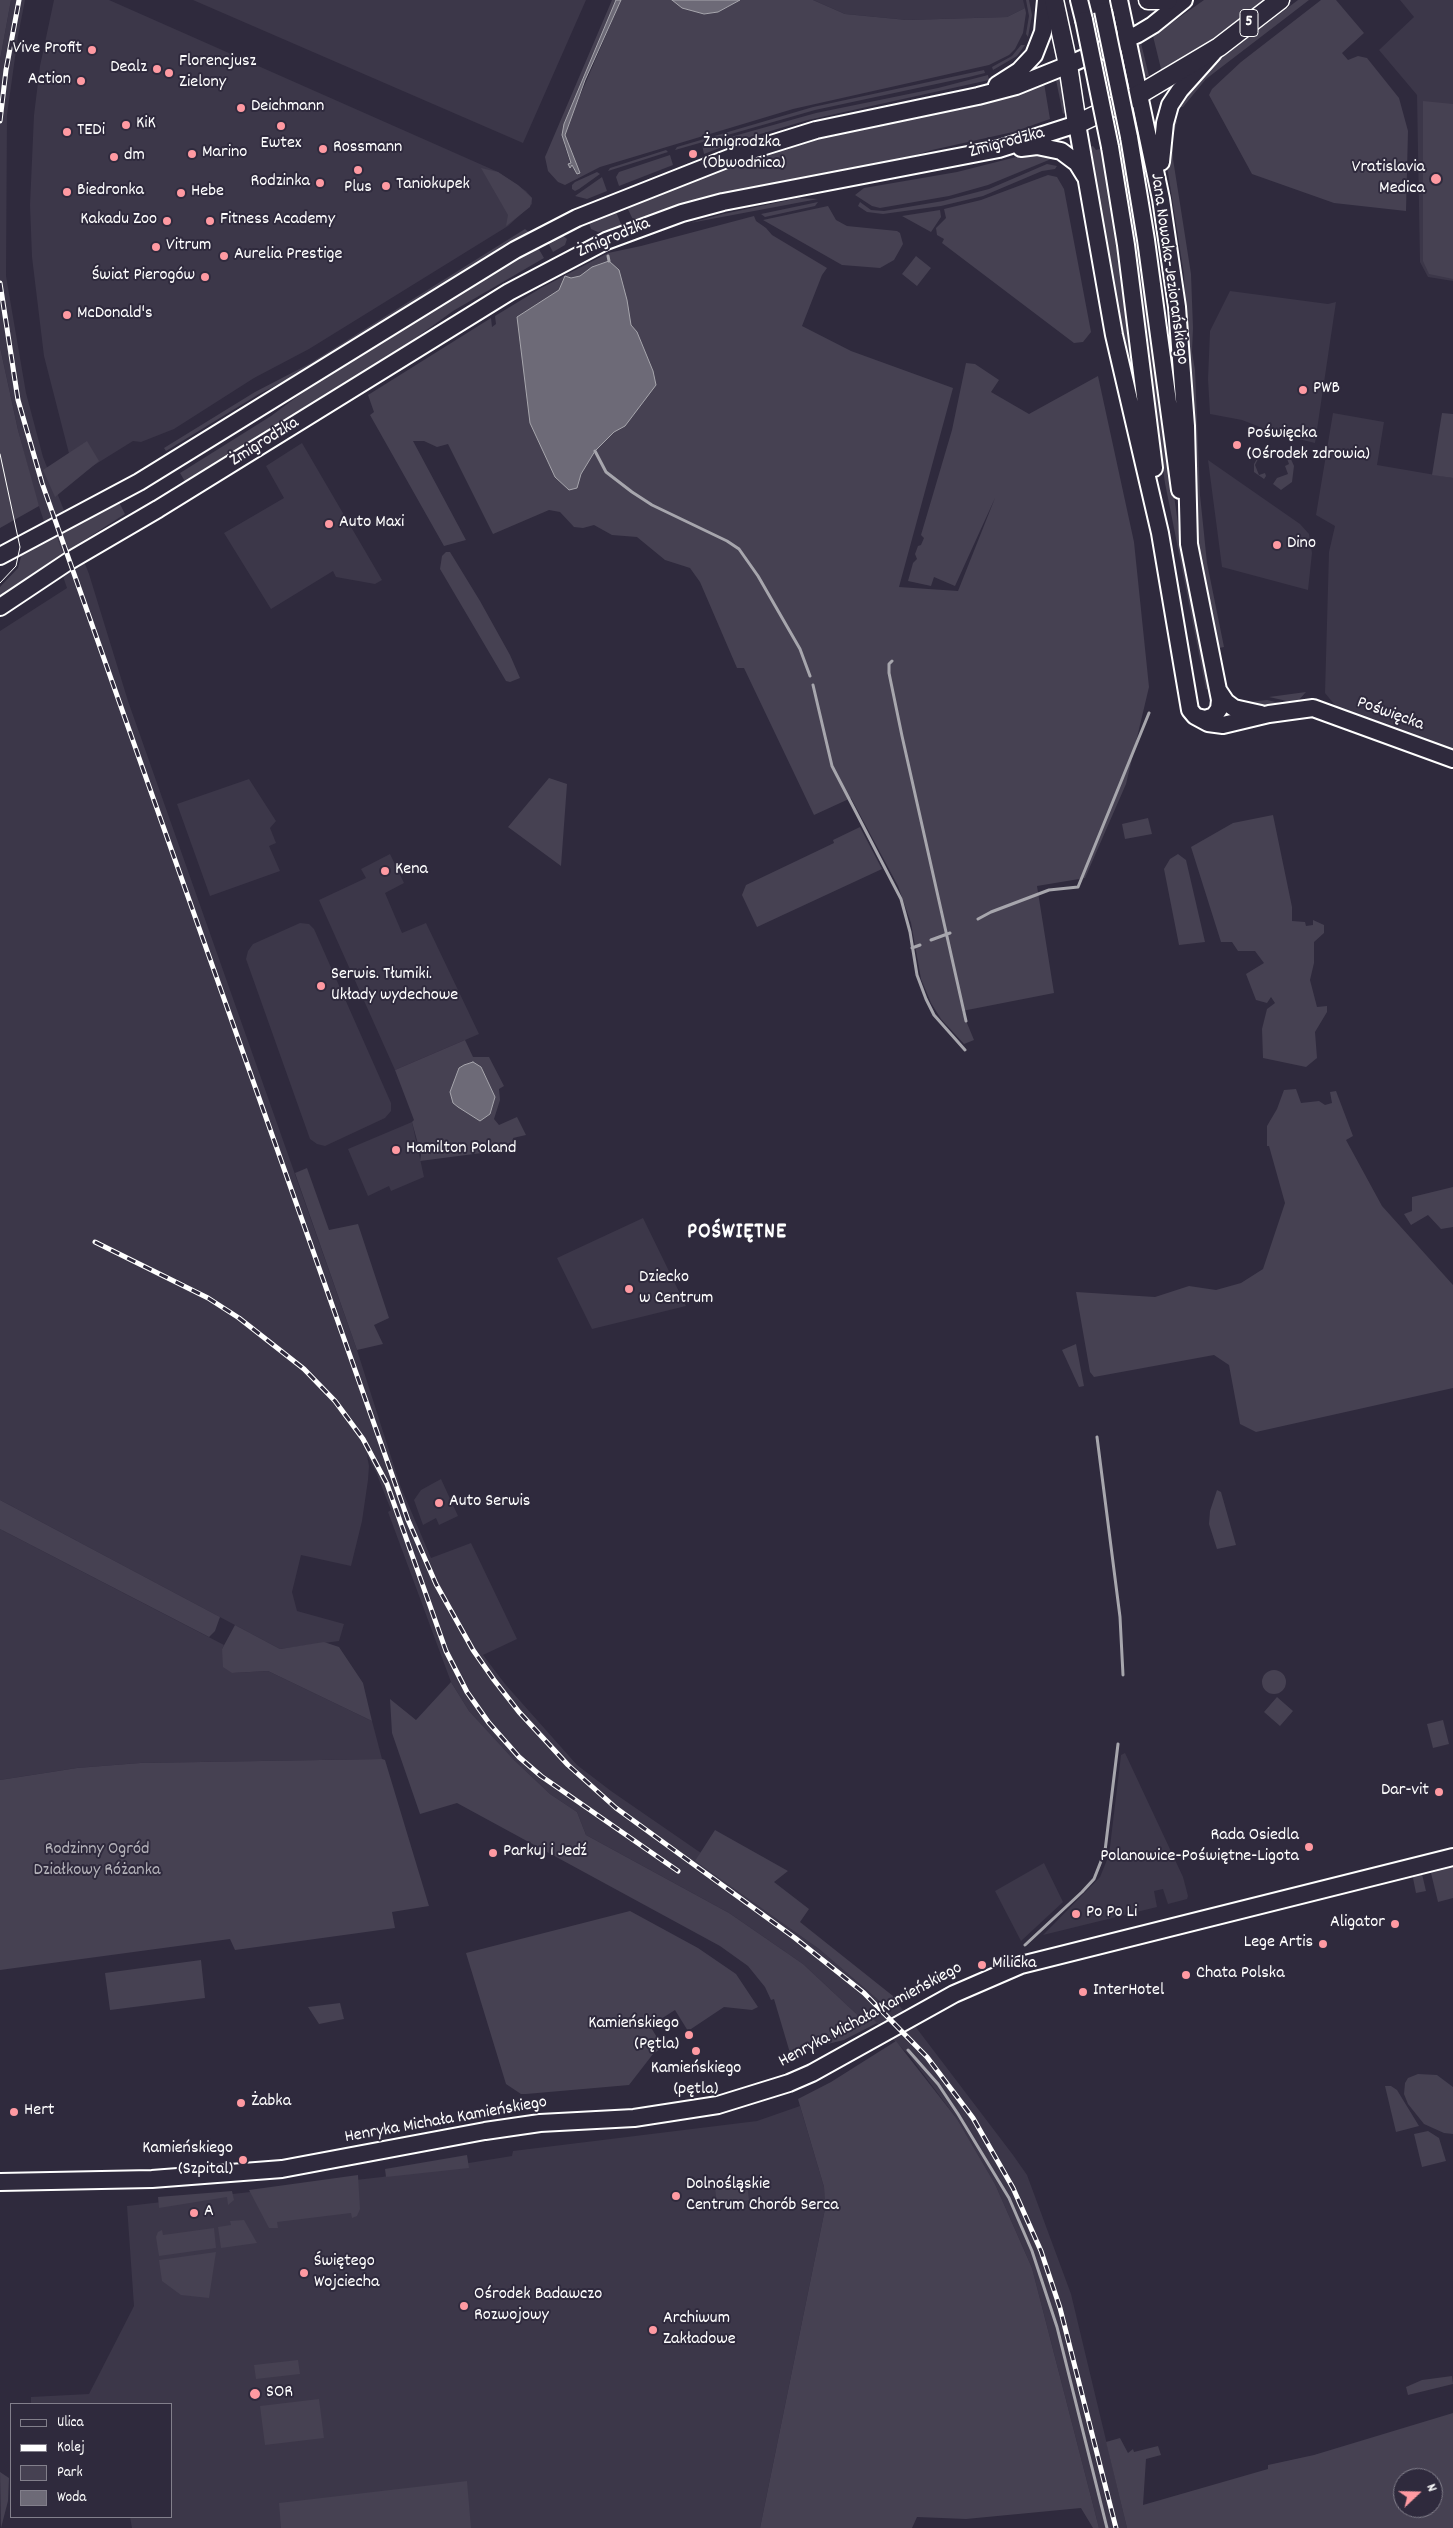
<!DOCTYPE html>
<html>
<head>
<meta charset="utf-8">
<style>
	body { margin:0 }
	#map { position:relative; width:1453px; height:2528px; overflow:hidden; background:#2f2a3d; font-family:Dekko,sans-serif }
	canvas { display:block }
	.legend { position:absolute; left:10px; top:2403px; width:162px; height:115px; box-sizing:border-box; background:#2f2a3d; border:1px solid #827f8b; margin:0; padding:6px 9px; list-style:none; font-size:15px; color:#fff }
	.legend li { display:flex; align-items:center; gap:10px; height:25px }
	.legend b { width:25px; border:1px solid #827f8b }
	.north { position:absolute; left:1393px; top:2468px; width:50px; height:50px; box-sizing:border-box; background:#2f2a3d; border:1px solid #827f8b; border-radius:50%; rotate:69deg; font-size:14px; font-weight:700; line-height:20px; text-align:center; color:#fff }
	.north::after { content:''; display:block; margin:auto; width:18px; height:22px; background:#ff9aa2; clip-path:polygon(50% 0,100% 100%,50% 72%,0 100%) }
</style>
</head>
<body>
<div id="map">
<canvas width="1453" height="2528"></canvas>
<ul class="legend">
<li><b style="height:6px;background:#2f2a3d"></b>Ulica</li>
<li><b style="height:6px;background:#fff"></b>Kolej</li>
<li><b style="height:14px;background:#464152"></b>Park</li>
<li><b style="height:14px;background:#6d6a77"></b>Woda</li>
</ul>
<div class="north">N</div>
</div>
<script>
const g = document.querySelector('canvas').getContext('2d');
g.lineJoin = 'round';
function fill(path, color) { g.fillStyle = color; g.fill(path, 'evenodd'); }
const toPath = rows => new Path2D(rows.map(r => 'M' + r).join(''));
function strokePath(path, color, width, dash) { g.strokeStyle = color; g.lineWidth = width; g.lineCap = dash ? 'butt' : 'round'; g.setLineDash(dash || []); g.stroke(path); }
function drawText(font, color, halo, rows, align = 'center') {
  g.font = font + ' Dekko,sans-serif'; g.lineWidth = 4; g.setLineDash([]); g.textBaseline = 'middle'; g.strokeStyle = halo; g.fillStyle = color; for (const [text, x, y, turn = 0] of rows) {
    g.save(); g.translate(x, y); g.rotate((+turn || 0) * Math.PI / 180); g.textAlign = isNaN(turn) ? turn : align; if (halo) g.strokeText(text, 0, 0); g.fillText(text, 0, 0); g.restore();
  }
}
const built = toPath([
	[11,0,25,0,18,36,7,115,6,276,26,393,43,457,89,574,128,701,357,1350,400,1485,431,1558,471,1543,517,1639,483,1655,505,1684,577,1765,611,1791,701,1853,696,1861,819,1949,890,2010,899,2005,1013,2155,1027,2175,1071,2294,1127,2528,1099,2528,1032,2268,995,2184,957,2119,909,2055,873,2020,865,2022,803,1964,729,1913,586,1835,577,1812,550,1794,514,1760,469,1711,451,1682,388,1512,391,1510,376,1472,367,1455,369,1466,368,1480,362,1521,351,1566,301,1555,292,1592,297,1611,344,1624,339,1641,280,1649,0,1500,0,631,67,588,35,495,18,430,0,347,0,60],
	[54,0,109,0,498,172,526,191,532,198,532,204,508,226,309,349,254,378,174,429,141,442,133,441,75,477,44,356,32,257,30,205,34,115,40,66],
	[193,0,586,0,523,143],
	[813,0,1023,0,1025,8,1007,17,907,20,845,14],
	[1400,0,1453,0,1453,281,1428,277,1420,262,1417,95,1379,50,1414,17],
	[1230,291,1328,304,1336,302,1315,443,1278,434,1242,420,1210,414,1208,379,1210,331],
	[1333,413,1384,422,1377,465,1453,478,1453,750,1397,730,1391,726,1376,723,1338,709,1325,693,1329,552,1335,526,1316,515],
	[302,443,382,580,375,584,336,577,333,571,271,609,224,533,284,498,266,466],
	[1208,460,1300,524,1309,534,1312,553,1308,590,1222,567],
	[249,779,276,821,270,828,276,843,269,846,280,871,210,896,177,804],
	[390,854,404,883,385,893,402,933,426,923,479,1034,395,1070,319,900,366,878,361,869],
	[300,923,309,924,314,929,391,1103,391,1111,385,1118,325,1146,317,1144,310,1139,246,959,248,951,253,944],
	[412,1122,424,1177,391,1191,389,1186,368,1196,348,1149],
	[643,1218,686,1306,592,1329,557,1258],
	[441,1479,458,1516,439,1525,436,1518,423,1525,414,1500,421,1490],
	[0,1529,224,1645,222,1649,232,1673,268,1671,372,1721,382,1759,140,1763,77,1768,0,1780],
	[1125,1753,1183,1877,1188,1896,1187,1899,1168,1904,1163,1889,1154,1891,1157,1907,1043,1935,1100,1877,1109,1855,1121,1755],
	[1044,1863,1063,1902,1021,1941,995,1891],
	[800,2106,824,2187,825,2209,760,2528,132,2528,130,2517,171,2517,171,2404,31,2404,31,2397,89,2394,134,2306,127,2206,382,2177,512,2156,513,2151,757,2121]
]);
const green = toPath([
	[0,0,11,0,0,60],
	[612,0,616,0,564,124,564,144,571,166,570,152,565,135,567,126,621,0,672,0,704,14,718,12,740,0,813,0,845,14,907,20,1007,17,1025,8,1026,13,1023,33,1015,49,1009,55,989,65,793,109,600,167,565,185,558,182,548,171,545,157],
	[1026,0,1029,0,1032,15,1028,37,1026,34,1029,16],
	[1204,0,1265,0,1196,52,1162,73,1153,36],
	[1298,0,1309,0,1206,79,1183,107,1175,107,1201,73],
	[1321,0,1336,0,1364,33,1342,53,1348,60,1358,56,1367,58,1399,98,1408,131,1406,211,1334,203,1252,174,1209,95,1212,89,1241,62],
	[1141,43,1149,76,1143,76,1136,48],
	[1021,45,1025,45,1017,56,993,70,992,67,1012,56],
	[984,70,985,73,969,77,815,110,675,150,677,147,813,107],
	[988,75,989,80,808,120,740,140,704,154,702,145,816,113,938,88],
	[1061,79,1067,111,1063,114,1056,80],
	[1044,83,1050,119,1013,132,932,150,887,164,672,208,634,222,626,205,769,152,836,133,988,102],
	[1423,101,1453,104,1453,279,1429,274,1423,261],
	[1170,119,1177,121,1173,137,1173,159,1191,274,1193,328,1192,352,1195,370,1200,495,1207,563,1224,647,1219,648,1210,625,1200,573,1194,519,1184,275,1167,166],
	[1120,140,1122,140,1138,241,1183,559,1208,689,1206,689,1165,483,1117,146,1121,145],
	[1093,146,1096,150,1103,148,1144,438,1134,398,1084,148],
	[666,150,668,152,608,171,610,168],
	[1036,152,1056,157,988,185,949,196,880,208,872,206,855,195,864,188,957,172],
	[670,155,673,165,619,186,616,177,619,172],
	[1047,164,1057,166,1055,169,1042,171,983,196,941,206,883,214,867,212,858,206,860,202,871,210,884,211,943,201,989,189],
	[481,168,498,172,518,185,532,198,530,207,506,226,508,215],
	[597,172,600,174,579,189,575,191,572,189,572,185,575,182],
	[1048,175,1057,177,1064,189,1091,332,1083,342,1074,343,942,243,944,239,937,235,936,228,946,218,944,209,981,200],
	[602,177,607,191,587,199,575,196],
	[799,198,818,199,690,223,723,214],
	[818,202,815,206,765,217,761,214],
	[828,206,836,220,847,226,897,231,900,233,903,244,894,260,880,268,842,265,763,220],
	[615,209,622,227,598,232,591,229,589,223,590,221],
	[940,210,941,217,931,232,902,216],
	[754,216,756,221,766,228,772,235,827,268,822,275,802,326,851,351,953,388,899,587,958,591,995,498,955,586,934,577,931,586,908,581,913,563,917,559,915,554,918,546,921,545,924,538,921,535,952,430,966,363,975,364,999,380,991,392,1029,414,1098,376,1134,542,1149,687,1126,784,1085,878,1037,886,1054,993,962,1011,974,1040,964,1044,941,1019,931,1003,921,979,911,923,898,886,851,798,814,815,744,668,737,668,700,582,690,568,665,560,637,537,612,535,594,525,583,528,574,527,560,512,549,510,493,534,448,444,437,447,424,441,413,441,466,540,444,546,370,415,374,412,368,395,491,318,492,327,496,324,495,316,541,288,608,253,641,246],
	[525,229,529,232,316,365,259,394,166,451,164,448,255,392,309,364],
	[561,234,567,239,565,245,553,252,547,241],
	[537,246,544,258,453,311,395,353,186,483,180,473,271,416,325,376],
	[916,256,931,268,917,286,902,274],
	[0,347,18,430,39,506,0,528],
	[1442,413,1453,414,1453,478,1432,475],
	[87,441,99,461,55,497,43,470],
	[1277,450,1290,457,1294,466,1292,482,1281,490,1273,484,1277,478,1288,474,1285,466,1289,464,1286,456,1278,459,1275,451,1259,457,1255,465,1259,475,1265,473,1266,476,1264,479,1254,472,1254,464,1259,455,1270,451],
	[119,502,125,514,69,550,62,532],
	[56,535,63,553,0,596,0,587,18,568,22,553],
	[446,552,450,552,480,601,510,655,520,678,510,682,506,681,440,569,442,556],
	[1306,692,1296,703,1269,697],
	[1267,700,1288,705,1268,709,1250,708,1249,702],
	[549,778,567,784,561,866,508,827],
	[1273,815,1292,907,1292,921,1305,922,1306,926,1313,925,1313,920,1324,925,1324,933,1314,942,1314,963,1310,980,1317,1007,1327,1006,1327,1012,1315,1032,1317,1058,1306,1067,1263,1058,1262,1029,1267,1009,1275,1003,1271,997,1267,1003,1256,1000,1246,974,1264,963,1255,951,1238,951,1232,942,1221,942,1191,847,1233,823],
	[1148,818,1152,834,1125,839,1122,824],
	[860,827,882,869,757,927,742,895,746,885,834,843,833,840],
	[1178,854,1186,860,1205,942,1179,945,1164,869,1170,859],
	[465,1040,473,1057,489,1057,504,1086,499,1089,500,1100,494,1119,499,1125,517,1117,526,1135,513,1138,516,1144,500,1147,497,1151,420,1161,421,1155,412,1122,414,1120,395,1070],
	[1296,1089,1301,1103,1319,1101,1325,1105,1332,1103,1330,1092,1336,1091,1353,1136,1346,1140,1382,1206,1453,1285,1453,1388,1256,1432,1240,1424,1229,1365,1214,1355,1094,1377,1090,1372,1076,1292,1155,1297,1189,1286,1216,1290,1241,1283,1263,1269,1285,1203,1269,1146,1267,1146,1267,1126,1277,1109,1284,1090],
	[307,1168,329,1230,358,1224,389,1318,374,1325,383,1344,357,1350,295,1173],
	[1453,1187,1453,1227,1441,1229,1428,1215,1411,1225,1404,1214,1412,1211,1412,1197],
	[1076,1344,1084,1386,1079,1387,1062,1350],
	[1217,1490,1221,1492,1236,1545,1217,1549,1209,1524,1210,1511],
	[0,1500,220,1617,215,1631,209,1637,0,1529],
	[235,1625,280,1649,324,1642,339,1647,363,1683,372,1721,268,1671,232,1673,223,1667,222,1649],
	'1262 1682a12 12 0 1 1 24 0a12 12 0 1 1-24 0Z',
	[451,1682,469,1711,514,1760,550,1794,577,1812,586,1835,729,1913,803,1964,865,2022,873,2019,877,2023,844,2040,790,2053,774,1999,771,2000,765,1987,748,1966,720,1946,457,1803,420,1814,392,1733,390,1699,416,1720],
	[1277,1697,1293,1711,1280,1726,1264,1712],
	[1443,1720,1449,1744,1433,1748,1427,1724],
	[382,1759,385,1760,429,1906,392,1912,395,1928,235,1950,230,1939,0,1970,0,1780,77,1768,140,1763],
	[715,1830,788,1871,774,1882,809,1909,800,1922,893,1996,899,2005,890,2010,819,1949,695,1861],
	[1453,1867,1453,1898,1438,1902,1431,1873],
	[1422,1874,1426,1891,1416,1893,1413,1878,1414,1876],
	[630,1911,698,1948,736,1974,758,2007,752,2010,724,2007,688,2031,675,2010,650,2026,663,2047,653,2054,629,2085,526,2094,521,2094,506,2084,466,1953],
	[201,1960,205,1998,110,2010,105,1973],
	[340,2003,344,2019,319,2024,308,2007],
	[896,2041,957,2119,995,2184,1032,2268,1099,2528,1093,2528,1081,2508,966,2519,917,2517,912,2528,760,2528,825,2209,824,2187,798,2099,831,2082],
	[1418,2074,1437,2075,1453,2087,1453,2134,1444,2133,1424,2124,1408,2104,1404,2094,1405,2083,1408,2078],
	[1385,2086,1391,2086,1397,2090,1419,2126,1396,2132],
	[1428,2131,1439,2138,1446,2161,1422,2167,1414,2134],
	[467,2155,469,2168,386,2177,385,2169],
	[358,2175,360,2209,357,2216,352,2218,351,2213,277,2222,278,2228,269,2228,249,2190],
	[747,2184,749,2200,717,2204,715,2188],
	[232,2191,234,2200,228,2205,227,2197,159,2208,158,2197],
	[244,2220,257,2243,221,2248,218,2227,231,2225,230,2221],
	[214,2228,216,2248,159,2256,156,2237,158,2232,162,2230,163,2235],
	[216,2252,209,2298,181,2295,162,2281,159,2260],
	[298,2360,300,2374,256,2379,254,2365],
	[1452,2376,1453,2384,1408,2395,1406,2387,1422,2380],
	[319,2399,324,2438,265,2445,260,2406],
	[1453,2413,1453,2528,1127,2528,1106,2442,1120,2438,1128,2453,1133,2449,1134,2452,1158,2446,1161,2455,1146,2459,1143,2505,1268,2469,1268,2465,1314,2455],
	[1403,2478,1433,2478,1433,2508,1403,2508],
	[0,2472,9,2478,8,2501,1,2528],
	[467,2481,471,2528,281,2528,279,2503]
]);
const water = toPath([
	[616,0,621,0,585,80,565,135,580,173,577,174,572,165,570,168,568,164,571,163,562,135,564,124,616,0],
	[672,0,740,0,718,12,704,14,682,8,672,0],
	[609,261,619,270,627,300,631,325,637,332,653,371,656,385,625,426,614,432,595,451,581,474,577,488,569,490,555,477,530,423,517,317,559,290,565,276,571,278,580,276,592,267,609,261],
	[473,1062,481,1067,495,1097,490,1114,480,1121,458,1107,453,1103,450,1092,459,1068,464,1065,473,1062]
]);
const stream = toPath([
	[608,256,609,261],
	[595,451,606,472,632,492,652,505,727,541,739,549,758,576,800,649,810,676],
	[892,661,889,664,889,673,902,736,966,1021],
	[813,685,832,766,901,899,910,932,917,975,926,999,934,1015,965,1050],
	[978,919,991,912,1049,890,1078,887,1149,713],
	[931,940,950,933],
	[912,948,920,945],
	[1097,1437,1120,1617,1123,1675],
	[1025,1945,1082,1892,1094,1879,1105,1851,1118,1744],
	[908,2050,938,2084,958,2114,1009,2198,1032,2251,1057,2327,1107,2528]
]);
const secondary = toPath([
	[1079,0,1084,20],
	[1119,0,1161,199,1177,307,1186,426,1189,544,1220,700,1219,709,1214,716,1205,719,1197,717],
	[997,85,1019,71,1034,55,1043,32,1046,0],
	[1129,137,1146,240,1180,490],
	[1110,147,1126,245,1154,468],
	[1021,148,1037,146,1061,151,1077,163,1085,176],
	[1161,162,1165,123,1170,105,1180,90,1213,53],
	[0,556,139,482,515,250,577,218,739,154,816,130,978,96,1016,86,1068,65,1138,34,1153,25,1184,0],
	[0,607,69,561,158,509,509,292,606,241,682,213,723,202,999,149,1077,124,1114,335,1160,533,1190,710,1195,716,1208,723,1223,725,1269,714,1313,708,1453,759],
	[1218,690,1226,702,1234,708,1261,714],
	[0,2182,152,2179,282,2169,485,2131,540,2123,634,2118,718,2105,789,2083,812,2073,954,1994,1021,1965,1453,1857]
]);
const primary = toPath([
	[1054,0,1068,65,1077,124,1140,94,1219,47,1280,0],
	[1148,0,1168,0]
]);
const tram = toPath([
	[0,454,20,547,16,566,0,583]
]);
const rail = toPath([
	[0,121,6,70,19,0],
	[0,283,18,400,42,483,408,1520,436,1584,473,1650,494,1680,519,1712,568,1765,616,1808,795,1938,864,1993,927,2057,973,2118,1013,2188,1041,2251,1060,2308,1116,2528],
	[95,1242,208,1298,239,1318,304,1369,335,1401,363,1439,387,1484,446,1651,467,1692,489,1723,519,1757,541,1776,678,1871]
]);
const secondaryBridge = toPath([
	[1103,11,1129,137],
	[1084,20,1110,147]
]);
const markers = [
	[92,50,5,"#ff9aa2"],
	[157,69,5,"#ff9aa2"],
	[169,73,5,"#ff9aa2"],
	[81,81,5,"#ff9aa2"],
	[241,108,5,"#ff9aa2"],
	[126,125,5,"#ff9aa2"],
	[281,126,5,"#ff9aa2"],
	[67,132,5,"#ff9aa2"],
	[323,149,5,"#ff9aa2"],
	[192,154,5,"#ff9aa2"],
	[693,154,5,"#ff9aa2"],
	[114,157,5,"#ff9aa2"],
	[358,170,5,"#ff9aa2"],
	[1436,179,6,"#ff9aa2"],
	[320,183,5,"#ff9aa2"],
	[386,186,5,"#ff9aa2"],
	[67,192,5,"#ff9aa2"],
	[181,193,5,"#ff9aa2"],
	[167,221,5,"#ff9aa2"],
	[210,221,5,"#ff9aa2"],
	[156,247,5,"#ff9aa2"],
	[224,256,5,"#ff9aa2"],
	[205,277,5,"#ff9aa2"],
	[67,315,5,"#ff9aa2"],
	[1303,390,5,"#ff9aa2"],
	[1237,445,5,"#ff9aa2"],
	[329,524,5,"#ff9aa2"],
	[1277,545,5,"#ff9aa2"],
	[385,871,5,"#ff9aa2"],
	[321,986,5,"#ff9aa2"],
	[396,1150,5,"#ff9aa2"],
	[629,1289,5,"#ff9aa2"],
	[439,1503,5,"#ff9aa2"],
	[1439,1792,5,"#ff9aa2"],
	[1309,1847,5,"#ff9aa2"],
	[493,1853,5,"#ff9aa2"],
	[1076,1914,5,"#ff9aa2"],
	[1395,1924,5,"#ff9aa2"],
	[1323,1944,5,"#ff9aa2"],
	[982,1965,5,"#ff9aa2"],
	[1186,1975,5,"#ff9aa2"],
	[1083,1992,5,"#ff9aa2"],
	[689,2035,5,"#ff9aa2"],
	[696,2051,5,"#ff9aa2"],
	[241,2103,5,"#ff9aa2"],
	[14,2112,5,"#ff9aa2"],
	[243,2160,5,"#ff9aa2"],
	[676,2196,5,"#ff9aa2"],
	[194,2213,5,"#ff9aa2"],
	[304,2273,5,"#ff9aa2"],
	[464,2306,5,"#ff9aa2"],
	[653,2330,5,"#ff9aa2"],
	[255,2394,6,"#ff9aa2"]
];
const shields = [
	[1249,23,18]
];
const shieldNames = [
	["5",1249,23]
];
const poiNames = [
	["Vive Profit",82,50,"right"],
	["Florencjusz",179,63],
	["Zielony",179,84],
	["Dealz",147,69,"right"],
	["Action",71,81,"right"],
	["Deichmann",251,108],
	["KiK",136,125],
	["TEDi",77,132],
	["Żmigrodzka",703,144],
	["(Obwodnica)",703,165],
	["Ewtex",281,145,"center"],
	["Rossmann",333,149],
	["Marino",202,154],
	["dm",124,157],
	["Vratislavia",1425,169,"right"],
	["Medica",1425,190,"right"],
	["Rodzinka",310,183,"right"],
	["Taniokupek",396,186],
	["Plus",358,189,"center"],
	["Biedronka",77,192],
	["Hebe",191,193],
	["Kakadu Zoo",157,221,"right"],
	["Fitness Academy",220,221],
	["Vitrum",166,247],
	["Aurelia Prestige",234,256],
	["Świat Pierogów",195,277,"right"],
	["McDonald's",77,315],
	["PWB",1313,390],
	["Poświęcka",1247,435],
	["(Ośrodek zdrowia)",1247,456],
	["Auto Maxi",339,524],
	["Dino",1287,545],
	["Kena",395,871],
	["Serwis. Tłumiki.",331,976],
	["Układy wydechowe",331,997],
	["Hamilton Poland",406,1150],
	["Dziecko",639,1279],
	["w Centrum",639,1300],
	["Auto Serwis",449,1503],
	["Dar-vit",1429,1792,"right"],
	["Rada Osiedla",1299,1837,"right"],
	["Polanowice-Poświętne-Ligota",1299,1858,"right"],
	["Parkuj i Jedź",503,1853],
	["Po Po Li",1086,1914],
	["Aligator",1385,1924,"right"],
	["Lege Artis",1313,1944,"right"],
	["Milicka",992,1965],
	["Chata Polska",1196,1975],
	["InterHotel",1093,1992],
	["Kamieńskiego",679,2025,"right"],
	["(Pętla)",679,2046,"right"],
	["Kamieńskiego",696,2070,"center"],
	["(pętla)",696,2091,"center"],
	["Żabka",251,2103],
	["Hert",24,2112],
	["Kamieńskiego",233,2150,"right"],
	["(Szpital)",233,2171,"right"],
	["Dolnośląskie",686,2186],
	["Centrum Chorób Serca",686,2207],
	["A",204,2213],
	["Świętego",314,2263],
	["Wojciecha",314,2284],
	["Ośrodek Badawczo",474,2296],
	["Rozwojowy",474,2317],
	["Archiwum",663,2320],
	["Zakładowe",663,2341],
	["SOR",266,2394]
];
const streetNames = [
	["Żmigrodzka",1007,144,-15],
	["Żmigrodzka",614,239,-23],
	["Jana Nowaka-Jeziorańskiego",1168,269,82],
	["Żmigrodzka",265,443,-32],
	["Poświęcka",1390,715,20],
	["Henryka Michała Kamieńskiego",871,2016,-28],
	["Henryka Michała Kamieńskiego",446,2121,-10]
];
const parkNames = [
	["Rodzinny Ogród",97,1851],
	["Działkowy Różanka",97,1872]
];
const districtNames = [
	["POŚWIĘTNE",737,1234]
];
fill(built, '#3c3749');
fill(green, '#464152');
fill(water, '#6d6a77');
strokePath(water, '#a7a6ad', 1);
strokePath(stream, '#a7a6ad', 3);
strokePath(secondary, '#fff', 20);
strokePath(primary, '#fff', 21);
strokePath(secondary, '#2f2a3d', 16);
strokePath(primary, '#2f2a3d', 18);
strokePath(tram, '#fff', 1);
strokePath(rail, '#fff', 5);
strokePath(rail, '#2f2a3d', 3, [9]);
strokePath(secondaryBridge, '#fff', 20, []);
strokePath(secondaryBridge, '#2f2a3d', 16);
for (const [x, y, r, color] of markers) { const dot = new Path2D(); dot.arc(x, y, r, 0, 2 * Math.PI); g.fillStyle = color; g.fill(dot); strokePath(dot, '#2f2a3d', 2); }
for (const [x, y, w] of shields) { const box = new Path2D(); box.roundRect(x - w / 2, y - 13.5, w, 27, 4); g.fillStyle = '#2f2a3d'; g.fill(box); strokePath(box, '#fff', 1); }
drawText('bold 16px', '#fff', null, shieldNames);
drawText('18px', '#fff', '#2f2a3d', poiNames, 'left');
drawText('18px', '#fff', '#2f2a3d', streetNames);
drawText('18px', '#b5b3ba', '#2f2a3d', parkNames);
g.letterSpacing = '1px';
drawText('bold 22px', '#fff', '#2f2a3d', districtNames);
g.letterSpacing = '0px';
</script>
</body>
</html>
